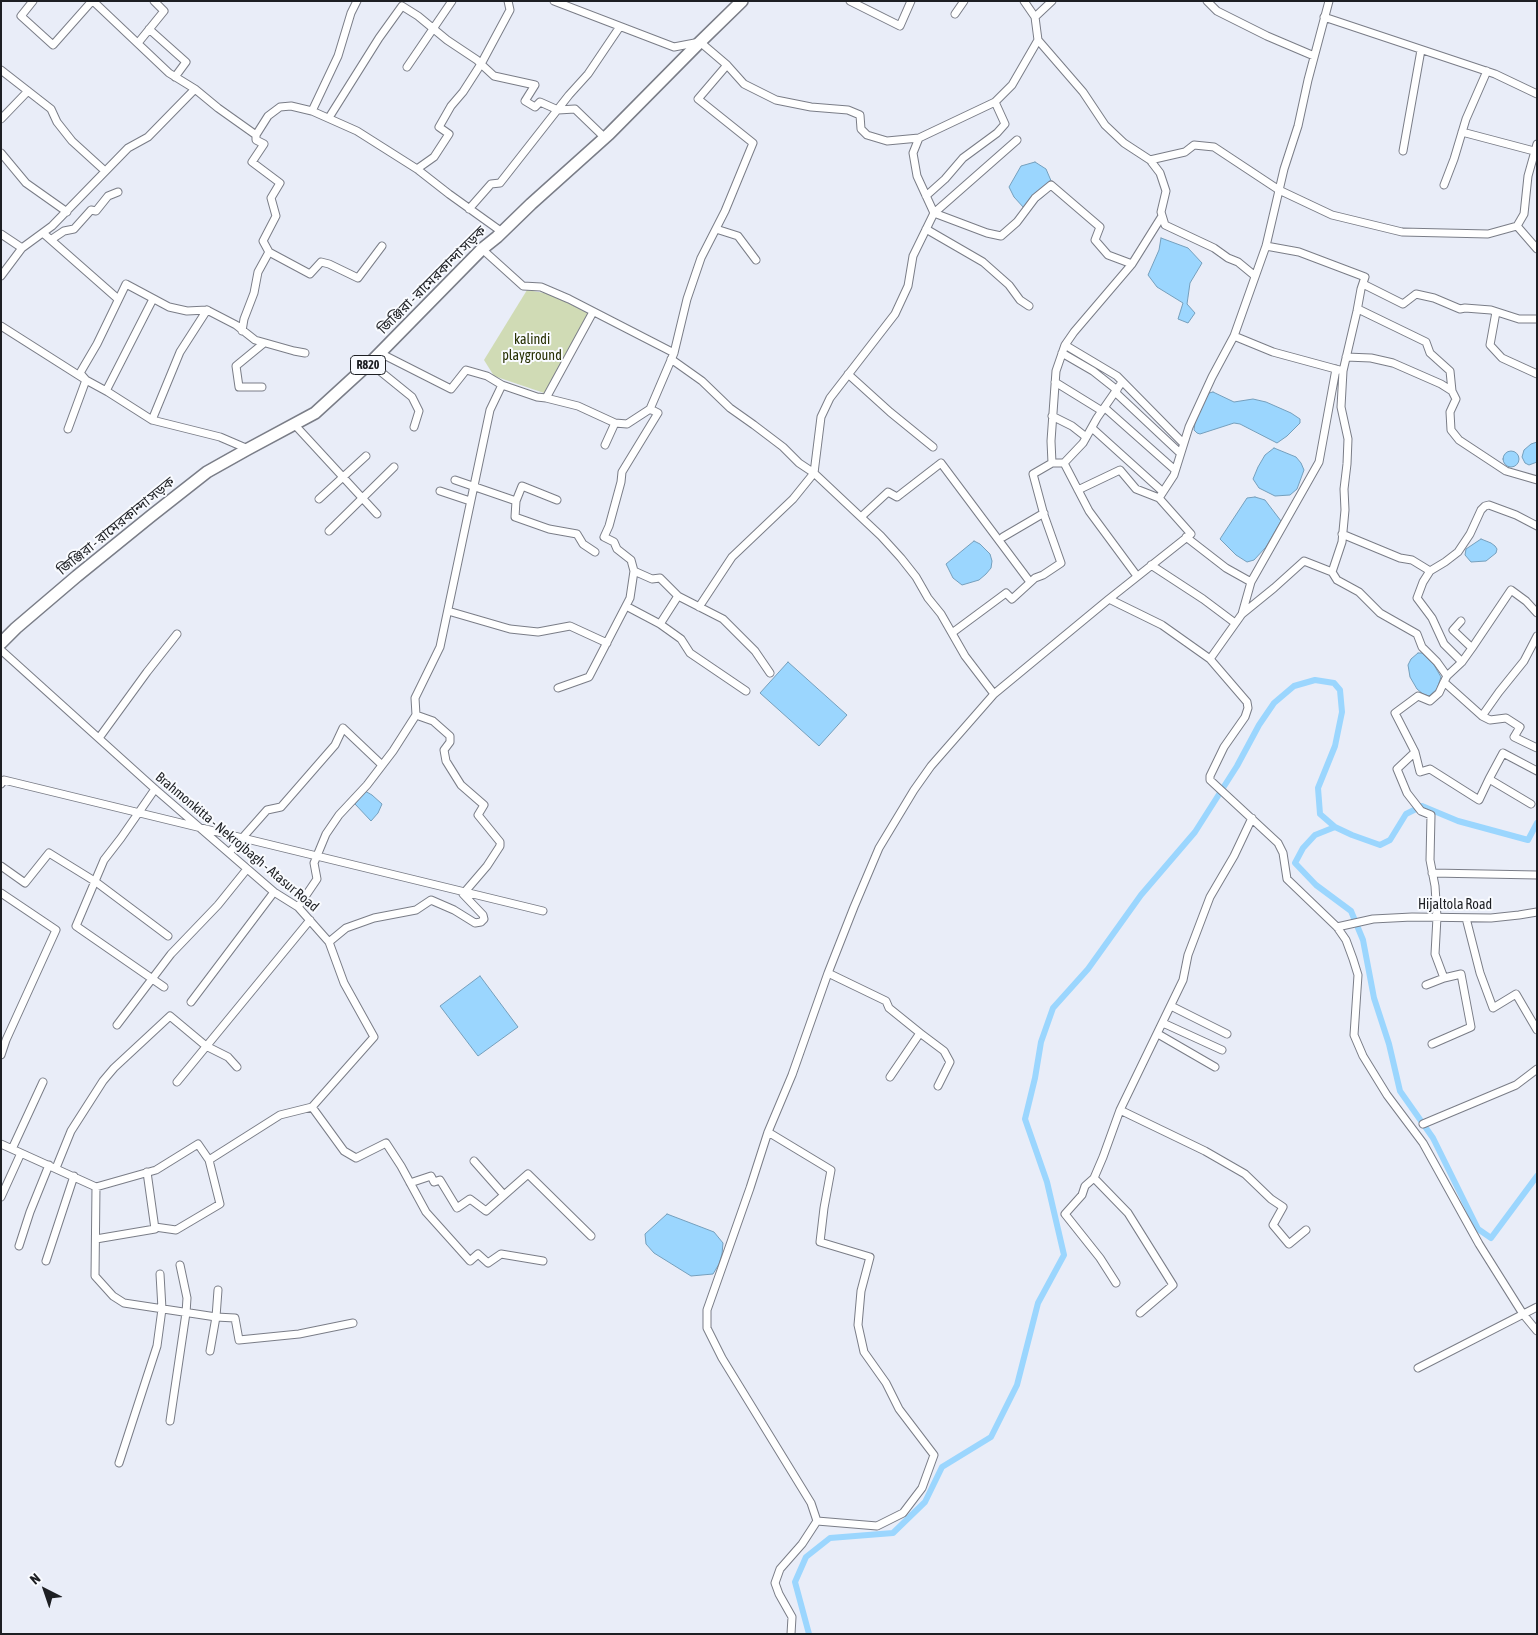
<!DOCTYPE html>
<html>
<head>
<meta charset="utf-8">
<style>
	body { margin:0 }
	#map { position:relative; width:1538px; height:1635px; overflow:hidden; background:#e9edf8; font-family:"Asap Condensed",sans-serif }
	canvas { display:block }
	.frame { position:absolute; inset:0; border:2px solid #1d1f23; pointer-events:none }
	.north { position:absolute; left:20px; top:1565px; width:50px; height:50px; -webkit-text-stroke:4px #f9fbff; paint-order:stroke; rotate:319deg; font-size:14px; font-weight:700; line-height:20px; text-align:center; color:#1d1f23 }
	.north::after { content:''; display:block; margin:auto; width:18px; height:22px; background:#1d1f23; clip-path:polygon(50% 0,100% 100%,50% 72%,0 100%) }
</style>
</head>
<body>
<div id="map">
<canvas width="1538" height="1635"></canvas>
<div class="frame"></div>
<div class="north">N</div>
</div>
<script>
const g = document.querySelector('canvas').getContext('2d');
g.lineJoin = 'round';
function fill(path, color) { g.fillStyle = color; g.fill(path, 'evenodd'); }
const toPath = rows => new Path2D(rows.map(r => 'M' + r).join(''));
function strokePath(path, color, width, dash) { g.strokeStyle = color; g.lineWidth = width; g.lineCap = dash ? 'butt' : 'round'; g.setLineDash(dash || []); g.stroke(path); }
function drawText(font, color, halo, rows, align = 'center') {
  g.font = font + ' "Asap Condensed","Noto Sans Bengali",sans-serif'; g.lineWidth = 4; g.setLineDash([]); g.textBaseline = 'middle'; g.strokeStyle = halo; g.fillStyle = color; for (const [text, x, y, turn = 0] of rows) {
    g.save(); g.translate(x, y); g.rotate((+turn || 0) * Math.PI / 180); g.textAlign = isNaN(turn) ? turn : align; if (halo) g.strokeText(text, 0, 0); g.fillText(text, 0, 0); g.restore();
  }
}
const green = toPath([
	[527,290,550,294,589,314,547,394,494,376,484,360]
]);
const water = toPath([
	[1035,162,1046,169,1052,183,1046,194,1033,205,1024,208,1014,197,1009,187,1021,166,1035,162],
	[1161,238,1188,248,1202,263,1190,283,1187,304,1195,313,1188,323,1178,319,1183,303,1157,287,1148,275,1159,250,1161,238],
	[1213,392,1234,402,1253,399,1266,402,1291,413,1300,419,1300,423,1287,436,1277,443,1240,424,1234,423,1200,434,1197,433,1194,430,1196,415,1209,393,1213,392],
	[1537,442,1537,462,1529,465,1525,463,1522,457,1524,450,1531,444,1537,442],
	[1274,448,1296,457,1301,463,1304,470,1297,489,1290,495,1275,496,1259,488,1253,479,1258,467,1265,455,1274,448],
	'1503 459a8 8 0 1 1 16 0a8 8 0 1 1-16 0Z',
	[1255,497,1265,500,1281,521,1266,547,1254,560,1247,562,1236,555,1220,539,1247,498,1255,497],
	[1481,539,1491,543,1495,546,1497,549,1496,553,1486,561,1471,562,1465,555,1466,549,1481,539],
	[974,541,980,544,990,554,992,561,991,568,986,574,979,580,962,585,953,578,946,564,974,541],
	[1418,653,1422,653,1434,665,1441,677,1437,689,1429,696,1423,694,1417,689,1410,677,1408,665,1411,659,1418,653],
	[788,662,847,715,819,746,760,693,788,662],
	[365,791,372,795,382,804,378,813,371,821,355,804,365,791],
	[480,976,518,1027,478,1056,440,1006,480,976],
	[667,1214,714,1232,723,1243,722,1254,719,1264,713,1274,691,1276,654,1253,646,1244,645,1234,667,1214]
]);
const canal = toPath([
	[1537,823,1528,840,1458,821,1422,806,1406,814,1390,840,1380,845,1352,835,1335,827,1315,835,1303,848,1295,863,1316,885,1351,911,1363,940,1374,998,1389,1044,1400,1091,1433,1138,1478,1229,1491,1238,1537,1176],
	[809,1634,795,1582,806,1557,830,1538,893,1533,925,1502,942,1467,991,1437,1017,1385,1038,1303,1064,1255,1047,1182,1025,1119,1035,1078,1041,1042,1053,1008,1088,969,1141,895,1195,832,1237,766,1259,725,1274,703,1294,686,1315,680,1334,683,1340,690,1342,712,1335,746,1318,788,1320,814,1335,827]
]);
const minor = toPath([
	[33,1,21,16,53,45,92,1],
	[508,1,510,10,481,64,494,76,535,85,525,101,535,107,540,102,558,110,575,109,605,138],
	[554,1,674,47,700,42,727,65,698,99,753,143,725,211,701,258,687,299,674,353,650,409],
	[850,1,900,26,911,1],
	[1207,1,1217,11,1267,36,1314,56],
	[955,14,964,1],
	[1035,17,1052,1],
	[1324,17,1495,74,1537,94],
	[149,29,186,62,175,77],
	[1038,40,1083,92,1105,125,1124,143,1150,160,1160,173,1166,191,1161,212,1165,225,1214,248,1228,258,1238,262,1255,276],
	[138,43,164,11,154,1],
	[727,65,744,84,776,100,811,107,848,110,860,115,861,129,867,135,887,141,919,138],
	[407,67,452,1],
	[1,70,51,109,57,122,72,141,105,171],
	[195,89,218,108,256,135,268,116,280,107,291,106,312,111,357,131,417,169,449,194,502,232],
	[312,111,338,56,351,13,357,1],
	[330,116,379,38,402,6,418,16,447,40,477,60,481,64,463,92,451,106,439,127,449,134,434,157,417,169],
	[1,119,28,91],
	[1462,132,1534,151],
	[1017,140,934,213,987,233,1001,236,1017,222,1035,198,1051,185,1100,227,1095,240,1108,255,1132,264],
	[1537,144,1528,176,1524,214,1517,226,1537,249],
	[1403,151,1421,50],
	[1,153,26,183,67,212],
	[1150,160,1185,152,1194,145,1214,147,1279,190,1332,215,1402,232,1488,234,1517,226],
	[1444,185,1454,159,1466,119,1487,71],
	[926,196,945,179,963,158,997,133,1005,124,995,102],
	[469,209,491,184,500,183,569,95,588,74,619,28],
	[1162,216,1132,264,1074,332,1065,345,1117,376,1183,443],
	[716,229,738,236,756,260],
	[926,229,983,262,1009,285,1020,300,1029,306],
	[43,233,118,299],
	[1,234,22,248],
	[52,239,64,231,74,229,91,210,96,211,108,196,118,192],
	[1266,246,1299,252,1365,277,1361,289,1357,311,1343,371],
	[482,249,523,286,541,287,569,299,674,353],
	[269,252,310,274,321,262,329,264,358,278,382,246],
	[1,276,22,248,52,226,128,148,148,137,195,89,169,73,93,1],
	[1363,284,1403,304,1416,294,1434,298,1460,309,1465,308,1491,310,1519,319,1537,319],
	[1358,309,1426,342,1430,353,1450,371,1452,391],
	[1496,312,1490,345,1502,358,1537,374],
	[1,326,86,380,108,392,152,420,220,437,248,449],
	[242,331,244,319,254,293,258,272,269,252,263,241,276,216,271,198,280,183,252,162,264,144,256,140,256,135],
	[1234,336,1273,352,1343,371,1341,407,1348,439,1347,464,1344,489,1345,510,1342,542,1332,572,1337,580,1359,592,1380,613,1417,634,1422,647,1437,662,1447,676],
	[380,353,451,389,466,370,487,376,502,385],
	[1062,353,1093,371,1117,390],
	[1346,357,1371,358,1393,363,1441,384,1452,391,1456,399,1450,412,1451,430,1459,440,1506,471,1537,480],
	[671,359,702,381,730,408,754,425,783,447,799,463,814,473,881,536,901,558,916,577,928,598,941,614,965,656,994,694],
	[370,363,412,397,419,411,414,427],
	[848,374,890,412,933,447],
	[1055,382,1102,411],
	[262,387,239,387,236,366,264,343],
	[106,391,153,299],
	[1115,392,1180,453],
	[546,398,578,406,615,423,627,424,650,409,658,413,622,472,621,482,609,526,604,537,614,542,617,549,631,560,634,571,630,598,589,677,558,688],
	[1105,408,1175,470],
	[1052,416,1072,426,1086,437],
	[152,420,180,352,207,310,236,325,255,340,294,351,305,353],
	[294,424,377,514],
	[1092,428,1163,492],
	[68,429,86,380,80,373,97,344,126,284,169,307,187,311,207,310],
	[605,445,615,423],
	[1052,463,1064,463,1089,511,1137,576],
	[1064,463,1083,443,1097,418,1122,382],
	[455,480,516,501],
	[1078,490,1120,470,1136,489,1159,498],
	[440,491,470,501],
	[319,499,366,456],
	[557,500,522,486,516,501,515,517,549,529,577,534,583,544,595,552],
	[861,517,888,492,897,497,941,463,1030,582],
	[329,531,394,467],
	[1342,534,1400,558,1412,560,1430,571],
	[1003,537,1044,513],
	[1186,537,1226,568,1251,582],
	[1151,565,1203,599,1235,623],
	[634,571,652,579,660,578,678,596,723,619,755,651,770,673],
	[1109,599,1191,534,1159,498,1174,475,1189,427,1212,377,1234,336,1266,246,1284,169,1298,126,1308,80,1329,1],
	[626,606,660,624,681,639,690,653,746,691],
	[699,607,732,557,793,499,814,473,821,417,830,398,895,314,908,286,913,256,934,213,917,176,913,153,919,138,995,102,1012,85,1038,40,1035,17,1024,1],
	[448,611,510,629,538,632,570,626,607,643],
	[1242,614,1251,582,1319,462,1336,369],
	[660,624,678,596],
	[952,633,1006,593,1012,599,1035,578,1043,575,1061,563,1044,515,1033,474,1052,463,1051,441,1056,371,1065,345],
	[1472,648,1511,590,1526,601,1537,613],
	[1,650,155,789,274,892,298,907,329,942,344,983,374,1037,312,1107,344,1151,356,1158,386,1143,401,1166,426,1212,470,1261,478,1254,488,1263,501,1254,543,1261],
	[1210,659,1242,614,1274,588,1304,561,1332,572],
	[1462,662,1444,644,1432,618,1417,598,1423,582,1430,571,1445,562,1458,552,1470,534,1481,510,1485,506,1489,505,1516,515,1537,526],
	[1445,680,1447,676,1462,662,1472,648,1453,630,1461,621],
	[1482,716,1499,692,1524,661,1537,636],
	[99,738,147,672,177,634],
	[1415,752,1395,713,1418,696,1430,701,1439,693,1444,682,1482,716,1490,720,1506,718,1520,727,1514,737,1537,748],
	[1489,779,1531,804],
	[1,784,4,780,543,911],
	[155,789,121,838,104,860,76,926,164,987],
	[229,853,267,810,281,807,335,745,343,728,382,765],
	[1,866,25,883,49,853,96,882,168,936],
	[1432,873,1537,875],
	[1,893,56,930,6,1040,1,1055],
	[298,907,317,879,314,863,326,834,339,815,367,785,393,751,416,715,415,698,440,647,490,410,502,385,537,397,546,398,593,312],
	[1466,918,1480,973,1493,1008,1516,994,1537,1030],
	[1337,927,1373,919,1412,917,1491,918,1519,915,1537,912],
	[329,942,346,928,374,918,416,910,431,900,454,910,475,923,481,922,484,919,483,915,463,894,487,866,500,846,500,842,478,815,484,805,461,785,446,761,444,750,450,742,450,736,433,721,416,715],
	[828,973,886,1001,889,1008,920,1033,890,1077],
	[1426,985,1444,978,1435,954,1437,917,1435,886,1430,860,1431,815,1421,811,1407,793,1397,769,1415,752,1420,772,1430,769,1479,800,1489,779,1503,753,1537,771],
	[191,1002,274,892],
	[1171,1006,1227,1034],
	[1163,1023,1222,1050],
	[117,1025,171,954,218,905,247,869],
	[920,1033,944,1051,950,1062,938,1086],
	[1158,1034,1215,1067],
	[1432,1044,1471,1027,1461,974,1444,978],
	[177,1082,310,920],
	[1120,1110,1205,1151,1245,1174,1271,1199,1283,1207,1273,1225,1289,1244,1306,1230],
	[1423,1124,1516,1085,1537,1069],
	[768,1132,831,1170,824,1208,820,1242,870,1257,861,1291,858,1325,864,1352,886,1383,899,1409,934,1455,922,1488,903,1513,877,1526,817,1521],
	[1,1144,96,1187,95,1276,113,1296,124,1303,216,1317,235,1318,239,1340,299,1334,353,1323],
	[12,1149,43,1082],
	[474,1161,504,1195],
	[56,1168,71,1131,103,1081,114,1068,170,1016,206,1046,228,1057,237,1067],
	[1094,1178,1128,1213,1173,1285,1140,1313],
	[410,1183,431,1176,434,1182,440,1180,457,1208,470,1199,486,1211,528,1174,591,1236],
	[96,1187,156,1170,198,1144,209,1160,280,1115,312,1107],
	[1,1197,21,1153],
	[155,1227,176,1230,220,1204,209,1160],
	[96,1239,155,1229,147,1172],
	[19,1246,30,1212,49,1165],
	[46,1261,74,1176],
	[1116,1283,1100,1258,1065,1214,1082,1195,1085,1186,1094,1178,1103,1157,1120,1110,1183,980,1188,955,1210,897,1234,856,1252,818],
	[210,1351,216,1317,218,1290],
	[1418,1368,1537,1307],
	[170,1421,186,1313,187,1298,180,1265],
	[119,1463,157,1346,162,1309,160,1274],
	[791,1634,792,1617,779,1594,775,1583,780,1569,802,1544,817,1521,811,1503,722,1358,707,1328,707,1310,750,1188,768,1132,792,1075,828,973,854,907,879,848,914,790,931,766,994,694,1109,599,1162,625,1210,659,1247,702,1248,708,1245,717,1224,747,1210,776,1210,780,1278,843,1283,853,1287,879,1337,927,1346,940,1353,959,1358,975,1354,1035,1363,1056,1387,1095,1423,1143,1479,1244,1523,1314,1537,1331]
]);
const primary = toPath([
	[1,643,16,628,77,576,151,516,207,472,248,449,315,413,374,359,482,249,497,237,531,204,609,134,700,42,742,1]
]);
const shields = [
	[368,365,35]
];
const shieldNames = [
	["R820",368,365]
];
const streetNames = [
	["জিঞ্জিরা - রামেরকান্দা সড়ক",432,280,-45],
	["জিঞ্জিরা - রামেরকান্দা সড়ক",116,526,-39],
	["Brahmonkitta - Nekrojbagh - Atasur Road",237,842,40],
	["Hijaltola Road",1455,905]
];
const parkNames = [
	["kalindi",532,340],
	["playground",532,356]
];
fill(green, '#d0dbb5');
fill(water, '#9bd6fe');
strokePath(water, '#759fbc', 1);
strokePath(canal, '#9bd6fe', 6);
strokePath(minor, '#7a7d87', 9);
strokePath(primary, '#7a7d87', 14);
strokePath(minor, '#fff', 7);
strokePath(primary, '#fff', 11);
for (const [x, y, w] of shields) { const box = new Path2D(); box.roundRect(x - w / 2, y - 9.5, w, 19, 4); g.fillStyle = '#f9fbff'; g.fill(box); strokePath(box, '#1d1f23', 1); }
drawText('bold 12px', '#1d1f23', null, shieldNames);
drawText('14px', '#1d1f23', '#f9fbff', streetNames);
drawText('14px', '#273002', '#f9fbff', parkNames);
</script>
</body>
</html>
